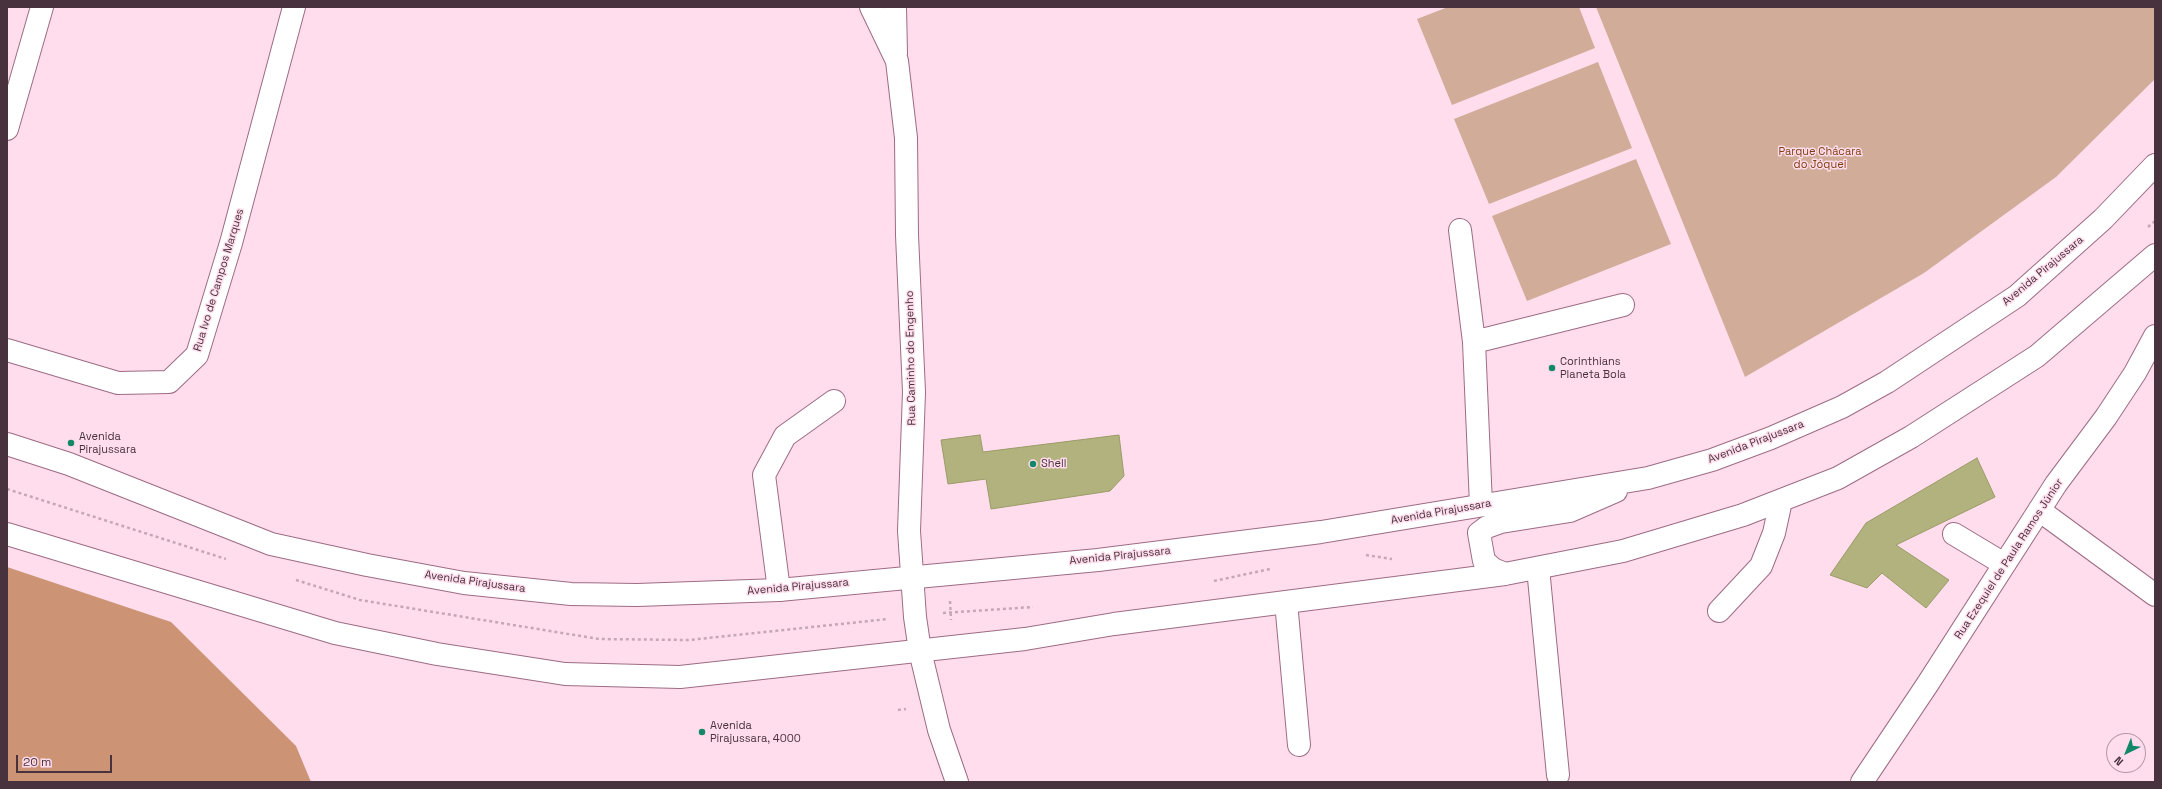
<!DOCTYPE html>
<html>
<head>
<meta charset="utf-8">
<style>
	body { margin:0 }
	#map { position:relative; width:2162px; height:789px; overflow:hidden; background:#ffddec; font-family:"Space Grotesk",sans-serif }
	canvas { display:block }
	.frame { position:absolute; inset:0; border:8px solid #48323d; pointer-events:none }
	.north { position:absolute; left:2106px; top:733px; width:40px; height:40px; box-sizing:border-box; background:#ffddec; border:1px solid #b699a6; border-radius:50%; rotate:223deg; font-size:11px; font-weight:700; line-height:16px; text-align:center; color:#48323d }
	.north::after { content:''; display:block; margin:auto; width:14px; height:18px; background:#138869; clip-path:polygon(50% 0,100% 100%,50% 72%,0 100%) }
	.scale { position:absolute; left:16px; top:755px; width:96px; height:18px; box-sizing:border-box; border:2px solid #48323d; border-top:0; padding-left:5px; font-size:12px; line-height:14px; white-space:nowrap; color:#48323d; -webkit-text-stroke:3px #ffddec; paint-order:stroke }
</style>
</head>
<body>
<div id="map">
<canvas width="2162" height="789"></canvas>
<div class="frame"></div>
<div class="north">N</div>
<div class="scale">20 m</div>
</div>
<script>
const g = document.querySelector('canvas').getContext('2d');
g.lineJoin = 'round';
function fill(path, color) { g.fillStyle = color; g.fill(path, 'evenodd'); }
const toPath = rows => new Path2D(rows.map(r => 'M' + r).join(''));
function strokePath(path, color, width, dash) { g.strokeStyle = color; g.lineWidth = width; g.lineCap = dash ? 'butt' : 'round'; g.setLineDash(dash || []); g.stroke(path); }
function drawText(font, color, halo, rows, align = 'center') {
  g.font = font + ' "Space Grotesk",sans-serif'; g.lineWidth = 3; g.setLineDash([]); g.textBaseline = 'middle'; g.strokeStyle = halo; g.fillStyle = color; for (const [text, x, y, turn = 0] of rows) {
    g.save(); g.translate(x, y); g.rotate((+turn || 0) * Math.PI / 180); g.textAlign = isNaN(turn) ? turn : align; if (halo) g.strokeText(text, 0, 0); g.fillText(text, 0, 0); g.restore();
  }
}
const green = toPath([
	[1448,7,1579,7,1595,48,1452,105,1417,19],
	[1596,7,2155,7,2155,79,2056,177,1924,273,1745,377],
	[1598,62,1632,148,1489,204,1454,119],
	[1636,159,1671,244,1527,301,1492,216]
]);
const forest = toPath([
	[7,567,171,622,296,746,311,782,7,782]
]);
const building = toPath([
	[980,435,983,452,1119,435,1124,476,1110,491,991,509,986,479,948,484,941,440,980,435],
	[1977,458,1995,497,1896,545,1949,580,1926,608,1882,573,1867,588,1830,575,1866,523,1977,458]
]);
const path = toPath([
	[2148,227,2155,221],
	[7,489,226,559],
	[1366,555,1392,559],
	[296,580,360,600,599,639,689,640,888,619],
	[1214,581,1270,569],
	[950,601,951,620],
	[943,613,1033,607],
	[898,710,906,709]
]);
const minor = toPath([
	[871,7,897,61,906,138,907,235,914,392,909,531,915,617,920,651,939,730,957,782],
	[895,7,896,54],
	[7,129,42,7],
	[1460,230,1474,342,1481,505],
	[1474,342,1623,305],
	[7,350,118,383,169,382,197,355,231,243,294,7],
	[2039,510,2155,595],
	[1954,534,2004,564],
	[1538,568,1558,775],
	[779,590,764,475,785,436,834,401],
	[1286,602,1299,745],
	[1719,611,1761,566,1774,533,1781,501],
	[1862,782,1927,685,2056,484,2106,417,2135,373,2155,336]
]);
const major = toPath([
	[7,444,69,464,271,544,367,565,464,583,571,594,637,595,779,590,1098,560,1321,532,1648,478,1712,460,1771,438,1842,407,1887,382,2017,296,2103,219,2155,165],
	[7,534,335,633,437,654,565,674,680,677,1025,639,1114,624,1505,574,1623,551,1743,515,1838,478,1911,437,2037,356,2155,255],
	[1505,574,1493,569,1484,561,1479,533,1487,527,1501,522,1570,511,1616,491]
]);
const markers = [
	[1552,368,4,"#138869"],
	[71,443,4,"#138869"],
	[1033,464,4,"#138869"],
	[702,732,4,"#138869"]
];
const parkNames = [
	["Parque Chácara",1820,152],
	["do Jóquei",1820,165]
];
const streetNames = [
	["Avenida Pirajussara",2043,271,-40],
	["Rua Ivo de Campos Marques",219,280,-73],
	["Rua Caminho do Engenho",911,358,-91],
	["Avenida Pirajussara",1756,442,-21],
	["Avenida Pirajussara",1441,512,-10],
	["Avenida Pirajussara",1120,556,-6],
	["Rua Ezequiel de Paula Ramos Júnior",2009,559,-57],
	["Avenida Pirajussara",475,582,8],
	["Avenida Pirajussara",798,587,-5]
];
const poiNames = [
	["Corinthians",1560,362],
	["Planeta Bola",1560,375],
	["Avenida",79,437],
	["Pirajussara",79,450],
	["Shell",1041,464],
	["Avenida",710,726],
	["Pirajussara, 4000",710,739]
];
fill(green, '#d1ac99');
fill(forest, '#cc9375');
fill(building, '#b1b27e');
strokePath(building, '#9a9b68', 1);
strokePath(minor, '#9d6c84', 24);
strokePath(major, '#9d6c84', 24);
strokePath(path, '#c5a7b5', 2.5, [3, 3]);
strokePath(minor, '#fff', 22);
strokePath(major, '#fff', 22);
for (const [x, y, r, color] of markers) { const dot = new Path2D(); dot.arc(x, y, r, 0, 2 * Math.PI); g.fillStyle = color; g.fill(dot); strokePath(dot, '#ffddec', 1.5); }
drawText('11px', '#813c0d', '#ffddec', parkNames);
drawText('11px', '#48323d', '#ffddec', streetNames);
drawText('11px', '#48323d', '#ffddec', poiNames, 'left');
</script>
</body>
</html>
